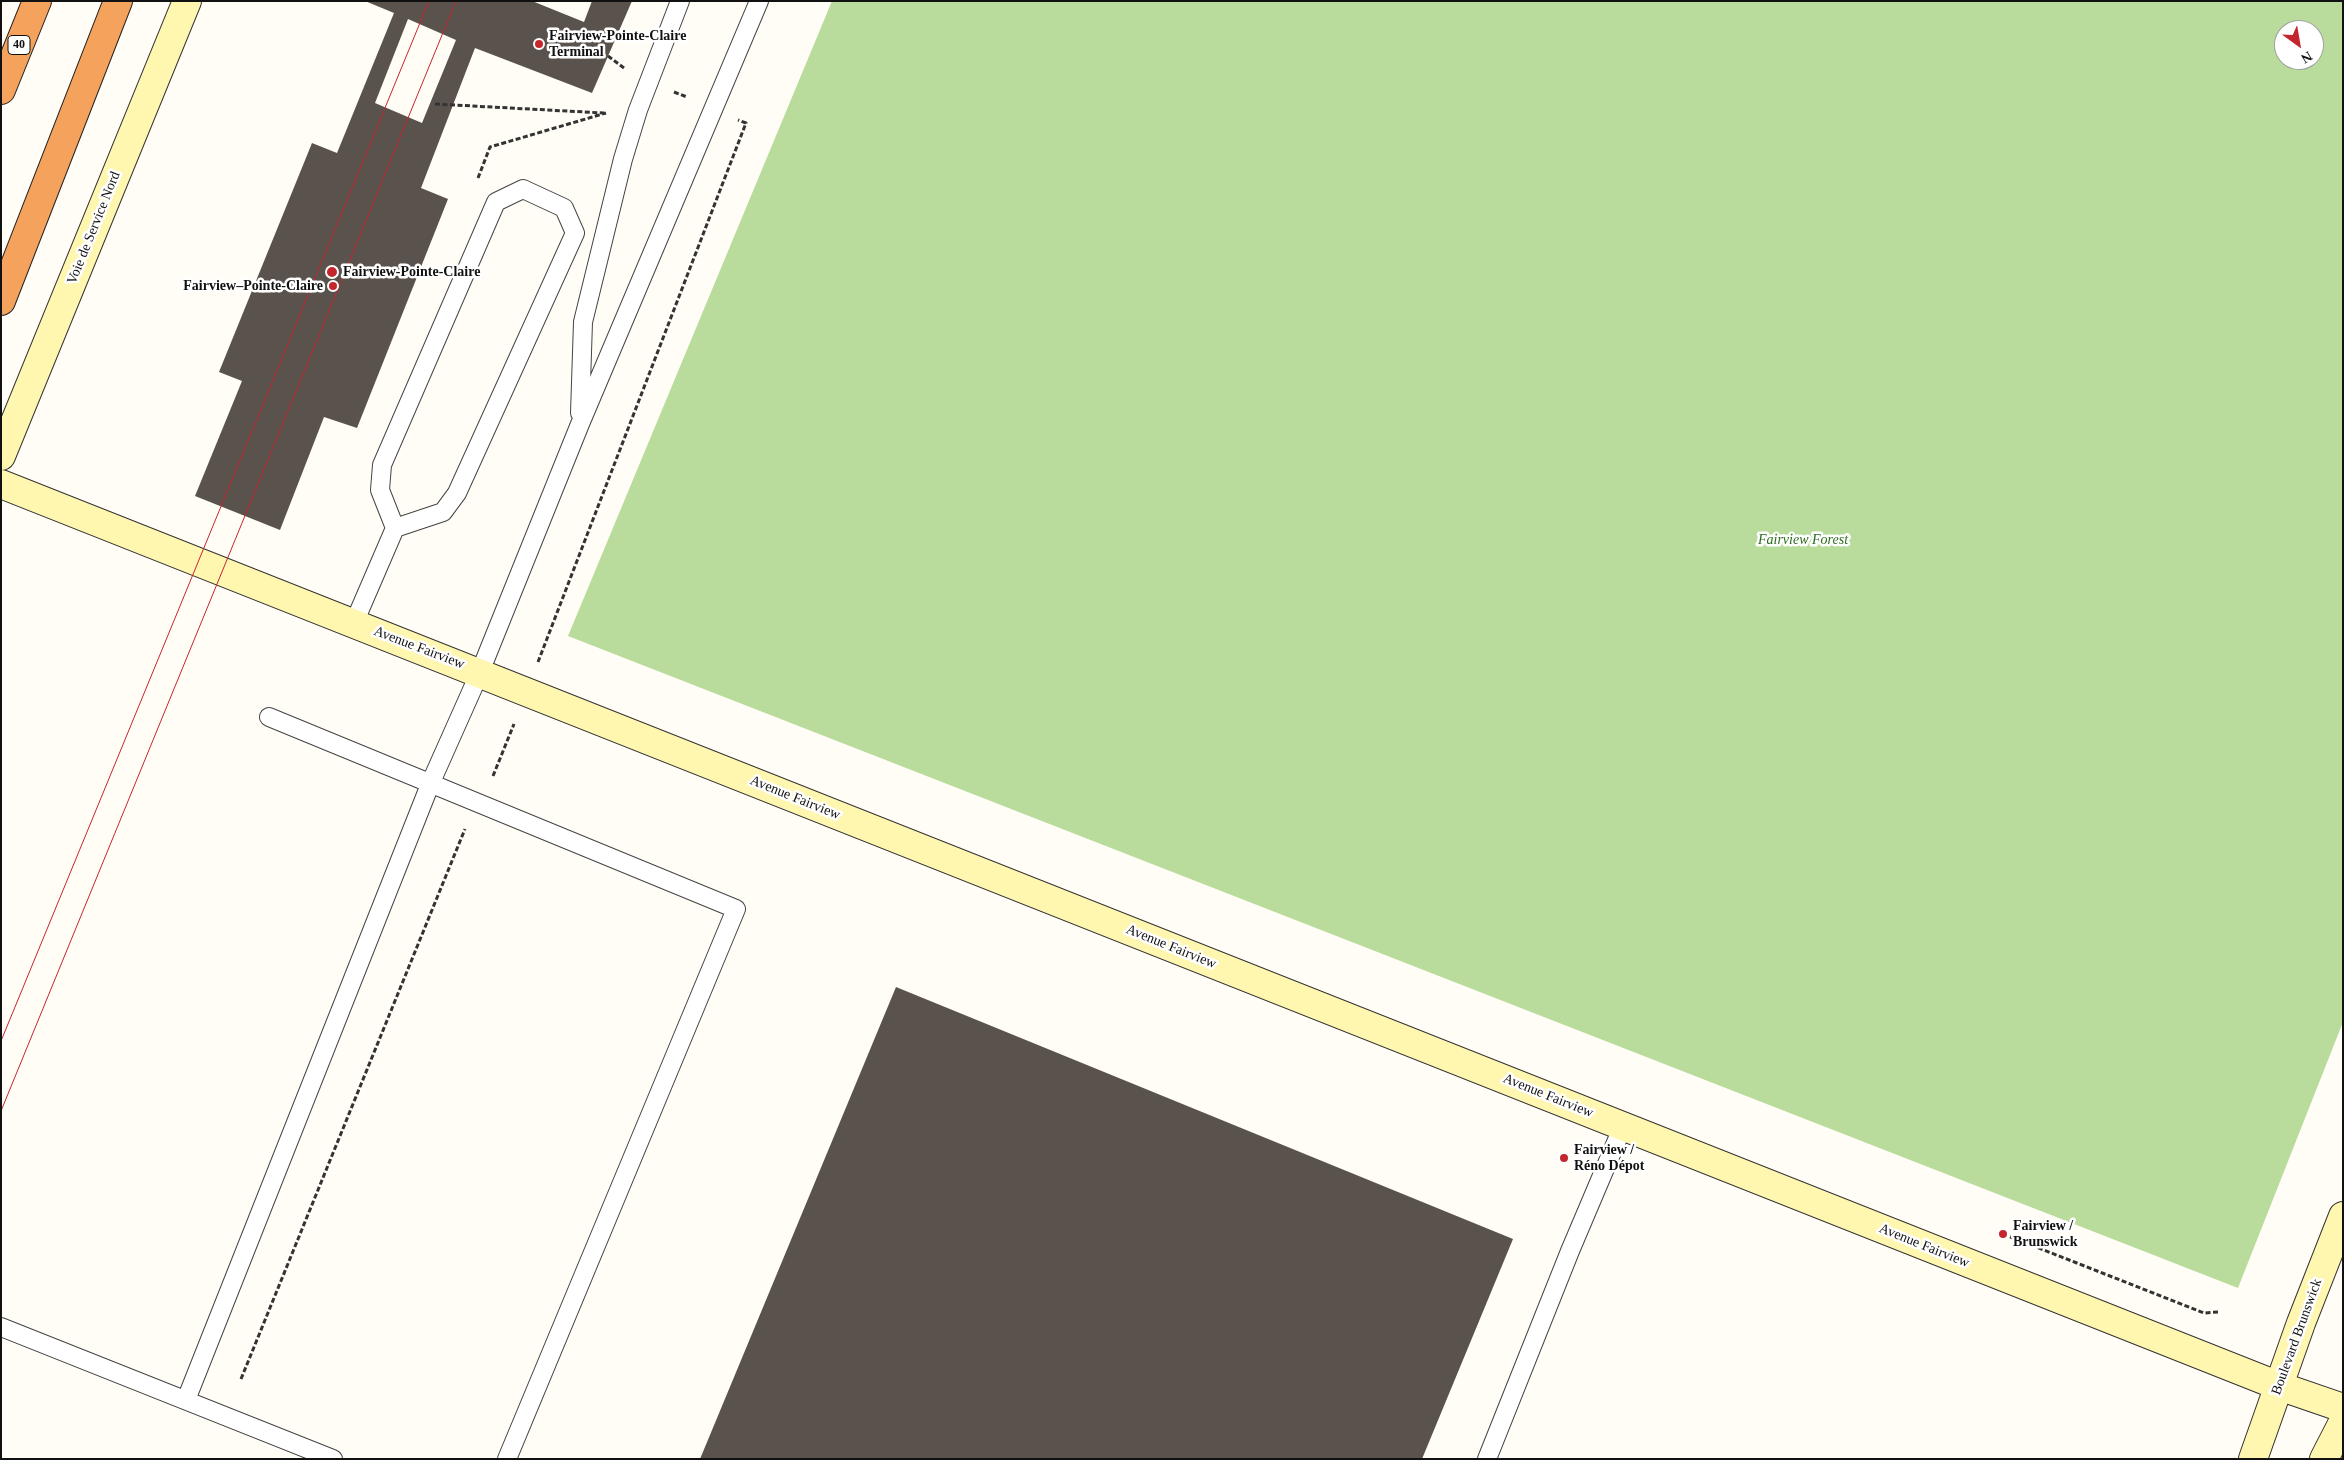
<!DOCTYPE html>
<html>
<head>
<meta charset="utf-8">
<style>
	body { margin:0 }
	#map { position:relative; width:2344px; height:1460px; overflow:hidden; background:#fffdf5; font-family:"Times New Roman",serif }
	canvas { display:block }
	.frame { position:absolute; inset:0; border:2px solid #111; pointer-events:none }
	.north { position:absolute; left:2274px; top:20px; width:50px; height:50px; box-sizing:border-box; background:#fff; border:1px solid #a0a0a0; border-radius:50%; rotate:148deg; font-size:14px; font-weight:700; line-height:20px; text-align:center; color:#111 }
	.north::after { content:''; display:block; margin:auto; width:18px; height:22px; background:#c4262e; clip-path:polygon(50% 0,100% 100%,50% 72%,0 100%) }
</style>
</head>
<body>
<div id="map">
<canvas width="2344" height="1460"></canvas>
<div class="frame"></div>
<div class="north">N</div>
</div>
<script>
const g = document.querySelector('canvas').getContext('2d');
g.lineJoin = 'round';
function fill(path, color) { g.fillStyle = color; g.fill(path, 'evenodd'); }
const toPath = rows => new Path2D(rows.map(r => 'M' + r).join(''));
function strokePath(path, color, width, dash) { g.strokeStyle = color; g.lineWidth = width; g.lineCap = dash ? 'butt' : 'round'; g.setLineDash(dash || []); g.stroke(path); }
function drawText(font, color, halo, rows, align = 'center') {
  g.font = font + ' "Times New Roman",serif'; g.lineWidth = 5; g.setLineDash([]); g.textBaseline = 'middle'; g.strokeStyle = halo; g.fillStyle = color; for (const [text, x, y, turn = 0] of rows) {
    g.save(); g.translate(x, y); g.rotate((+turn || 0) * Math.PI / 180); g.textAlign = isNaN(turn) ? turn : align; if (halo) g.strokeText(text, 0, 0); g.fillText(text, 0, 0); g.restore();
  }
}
const forest = toPath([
	[832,1,2343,1,2343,1022,2238,1288,568,636],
	[2284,30,2314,30,2314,60,2284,60]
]);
const building = toPath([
	[365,1,532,1,584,22,592,1,632,1,592,93,475,48,421,188,448,199,357,428,324,417,280,530,195,496,242,381,219,372,312,143,337,153,394,13],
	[408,19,456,40,422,123,375,103],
	[896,987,1513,1239,1422,1459,700,1459]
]);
const path = toPath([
	[608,56,624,68],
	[674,92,687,97],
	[435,104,604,113],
	[478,178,490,147,606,113],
	[538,662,746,123,738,120],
	[493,776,514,724],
	[2003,1234,2204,1313,2218,1312],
	[241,1379,465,829]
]);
const lane = toPath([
	[580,413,583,322,623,159,638,110,680,1],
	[354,623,395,528,380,490,382,465,496,202,523,189,564,208,575,233,457,493,443,512,395,528],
	[269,717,736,909,507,1459],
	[1,1327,333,1459],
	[186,1400,431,782,480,672,580,424,759,1],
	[1487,1459,1570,1251,1623,1126]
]);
const secondary = toPath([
	[1,456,187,1],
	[1,484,2279,1386,2343,1408],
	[2253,1459,2301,1323,2343,1216],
	[2324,1459,2343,1422]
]);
const highway = toPath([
	[1,90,37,1],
	[1,301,118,1]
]);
const tram = toPath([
	[1,1041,429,1],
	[1,1111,456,1]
]);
const markers = [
	[539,44,5,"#c4262e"],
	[332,272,6,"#c4262e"],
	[333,286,5,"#c4262e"],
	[1564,1158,5,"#c4262e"],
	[2003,1234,5,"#c4262e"]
];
const shields = [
	[19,45,22]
];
const shieldNames = [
	["40",19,45]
];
const poiNames = [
	["Fairview-Pointe-Claire",549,36],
	["Terminal",549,52],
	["Fairview-Pointe-Claire",343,272],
	["Fairview–Pointe-Claire",323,286,"right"],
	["Fairview /",1574,1150],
	["Réno Dépot",1574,1166],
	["Fairview /",2013,1226],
	["Brunswick",2013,1242]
];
const streetNames = [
	["Voie de Service Nord",94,228,-68],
	["Avenue Fairview",419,648,21],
	["Avenue Fairview",795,798,22],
	["Avenue Fairview",1171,947,22],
	["Avenue Fairview",1548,1096,22],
	["Avenue Fairview",1924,1246,22],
	["Boulevard Brunswick",2297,1337,-70]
];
const parkNames = [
	["Fairview Forest",1803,540]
];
fill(forest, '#b9dc9c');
fill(building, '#5a524d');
strokePath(lane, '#444', 20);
strokePath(secondary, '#333', 30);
strokePath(highway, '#222', 30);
strokePath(path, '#333', 3, [5, 2.5]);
strokePath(lane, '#fff', 18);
strokePath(secondary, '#fff6b0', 28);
strokePath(highway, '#f5a25d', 28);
strokePath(tram, '#c4262e', 1);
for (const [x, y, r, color] of markers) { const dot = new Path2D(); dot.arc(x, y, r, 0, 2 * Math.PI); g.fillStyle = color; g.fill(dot); strokePath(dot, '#fff', 2); }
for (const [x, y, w] of shields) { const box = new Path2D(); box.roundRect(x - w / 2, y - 9.5, w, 19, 4); g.fillStyle = '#fff'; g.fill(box); strokePath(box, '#111', 1); }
drawText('bold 12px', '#111', null, shieldNames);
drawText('bold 14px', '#111', '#fff', poiNames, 'left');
drawText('14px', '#111', '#fff', streetNames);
drawText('italic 14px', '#2f6b1f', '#fff', parkNames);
</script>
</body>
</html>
